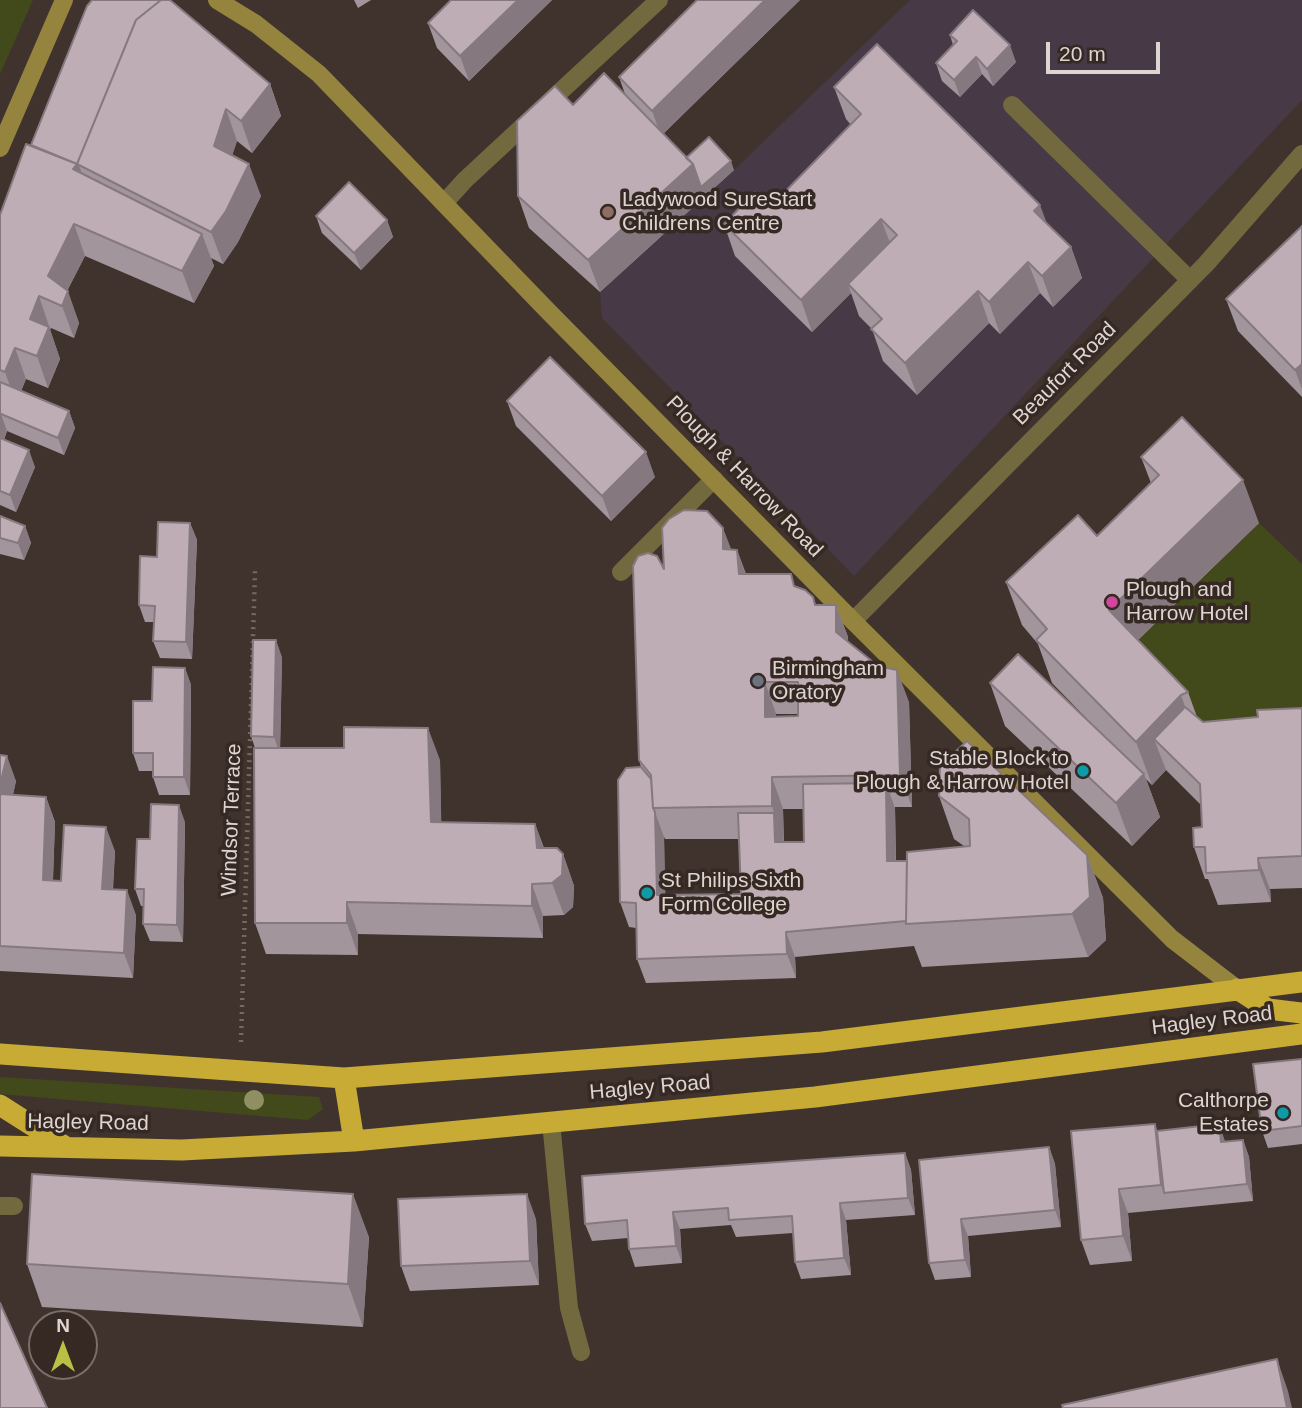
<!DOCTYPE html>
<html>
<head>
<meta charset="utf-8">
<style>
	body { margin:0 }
	#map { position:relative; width:1302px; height:1408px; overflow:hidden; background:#40332d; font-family:Arial,sans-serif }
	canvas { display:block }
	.north { position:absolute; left:28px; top:1310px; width:70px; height:70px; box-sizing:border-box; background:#362923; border:2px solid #796e69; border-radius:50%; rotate:0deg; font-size:19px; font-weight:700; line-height:28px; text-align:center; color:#ddd5d1 }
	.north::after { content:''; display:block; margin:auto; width:24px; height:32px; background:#b9c046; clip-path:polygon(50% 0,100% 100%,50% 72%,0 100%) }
	.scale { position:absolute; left:1046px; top:42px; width:114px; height:32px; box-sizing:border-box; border:4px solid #ddd5d1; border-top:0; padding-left:9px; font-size:21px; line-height:24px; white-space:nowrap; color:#ddd5d1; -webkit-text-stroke:5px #362923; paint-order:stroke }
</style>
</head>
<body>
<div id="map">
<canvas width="1302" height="1408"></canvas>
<div class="north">N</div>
<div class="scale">20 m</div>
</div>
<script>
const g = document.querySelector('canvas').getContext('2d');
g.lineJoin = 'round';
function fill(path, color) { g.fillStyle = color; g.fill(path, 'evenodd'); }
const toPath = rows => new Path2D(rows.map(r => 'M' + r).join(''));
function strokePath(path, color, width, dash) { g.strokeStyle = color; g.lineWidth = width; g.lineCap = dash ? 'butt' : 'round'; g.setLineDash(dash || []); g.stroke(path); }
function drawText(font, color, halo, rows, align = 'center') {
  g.font = font + ' Arial,sans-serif'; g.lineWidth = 7; g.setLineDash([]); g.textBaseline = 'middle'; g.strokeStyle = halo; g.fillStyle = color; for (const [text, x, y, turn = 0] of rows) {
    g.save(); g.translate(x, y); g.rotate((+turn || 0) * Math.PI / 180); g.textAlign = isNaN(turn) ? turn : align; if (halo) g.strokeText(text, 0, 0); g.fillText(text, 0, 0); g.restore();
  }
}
const education = toPath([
	[910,0,1302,0,1302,100,854,576,602,318,600,292,734,170]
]);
const green = toPath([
	[0,0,33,0,0,74],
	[1259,523,1302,564,1302,713,1214,753,1124,653],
	[0,1077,319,1097,323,1109,308,1120,0,1094]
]);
const path = toPath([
	[241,1042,255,571]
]);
const lane = toPath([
	[1012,105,1190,280],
	[621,572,714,479],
	[551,1122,569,1308,581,1352],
	[0,1206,14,1206]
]);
const street = toPath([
	[445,202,465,180,659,0],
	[853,621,1206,264,1302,154]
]);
const secondary = toPath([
	[217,0,256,24,319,74,546,309,853,621,1172,939,1237,989],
	[0,148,64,0]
]);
const highway = toPath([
	[1237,989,1268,1009,1302,1013],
	[0,1054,344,1078,822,1042,1302,982],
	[344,1078,354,1141],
	[0,1105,66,1147],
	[0,1146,182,1150,354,1141,815,1097,1302,1034]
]);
const trees = [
	[254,1100]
];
const wall = toPath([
	[354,0,371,0,358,8],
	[451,0,552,0,469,81,437,48,428,23],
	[697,0,800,0,663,134,686,158,734,170,600,292,529,228,518,196,573,105,625,94,619,77],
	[950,35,1016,62,993,86,982,74,960,97,942,81,936,63,953,45],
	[270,84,281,116,252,153,237,141,232,155,261,196,238,242,223,264,211,258,214,266,194,303,85,256,67,291,79,323,74,338,51,328,50,330,60,359,48,388,26,379,21,391,69,411,75,428,64,455,7,431,4,440,35,467,16,512,0,505,0,215,31,145],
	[834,87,1047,223,1071,247,1082,278,1053,307,1040,293,1000,334,989,323,917,395,883,361,872,329,859,316,851,293,812,332,735,256,724,224,770,207,851,125,846,119],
	[316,216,387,220,393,237,361,270,322,233],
	[1302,226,1302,397,1238,331,1226,299],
	[507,401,655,477,611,521,516,426],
	[1141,457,1259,523,1138,640,1188,692,1197,717,1203,722,1258,717,1302,708,1302,888,1270,889,1271,902,1218,905,1208,879,1205,879,1194,847,1202,827,1201,805,1166,770,1152,785,1146,779,1160,817,1132,846,1005,726,990,683,1097,729,1052,683,1038,644,1022,625,1006,582,1097,536,1151,483],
	[0,516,25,526,31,543,24,560,0,554],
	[190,523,197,540,192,659,160,658,153,641,154,622,145,622,139,605,157,557],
	[731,550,737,550,746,574,796,587,813,597,816,605,836,605,848,637,848,641,909,702,912,807,895,807,896,861,907,861,964,846,954,839,939,796,1087,855,1103,898,1106,940,1088,957,922,967,914,946,795,957,796,978,646,983,637,959,636,928,629,927,620,902,641,767,639,760,664,569],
	[776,714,798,714,798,716,776,716],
	[783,809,803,809,804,842,784,842],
	[664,837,665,839,739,839,741,894,665,895],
	[282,657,280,748,440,760,441,822,535,824,544,848,563,854,574,886,573,907,564,915,543,916,543,938,358,934,358,955,266,954,255,923,255,748,251,736],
	[185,668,191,685,190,795,159,795,153,777,153,771,139,771,133,753,152,701],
	[0,755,16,781,13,795,46,797,55,822,53,880,61,881,115,851,113,890,136,915,133,978,0,971],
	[185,822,183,942,150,941,143,924,144,906,141,906,135,889,150,839],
	[1302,1059,1302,1144,1268,1148,1262,1131],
	[1157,1131,1225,1142,1243,1140,1249,1157,1253,1201,1128,1213,1132,1261,1090,1265,1081,1240],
	[1049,1147,1055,1164,1061,1227,968,1236,971,1277,935,1280,929,1263,919,1160],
	[905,1153,911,1170,915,1215,846,1220,851,1275,801,1279,795,1262,793,1233,736,1237,731,1225,680,1229,682,1263,635,1267,629,1249,628,1238,592,1241,585,1224],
	[536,1219,539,1285,410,1291,401,1266],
	[369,1237,363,1327,42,1307,27,1264]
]);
const shadedWall = toPath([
	[518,0,552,0,469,81,460,56],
	[765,0,800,0,661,136,652,111],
	[1010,45,1016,62,993,86,987,69],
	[976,57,982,74,960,97,954,80],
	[270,84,281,116,252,153,241,121],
	[226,109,237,141,225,178,214,146],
	[731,161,734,170,600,292,588,260,693,164],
	[77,164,89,195,73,169],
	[249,164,261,196,238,242,223,264,211,232],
	[1040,205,1052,237,1034,211],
	[881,219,893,251,848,284,851,293,812,332,801,300],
	[387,220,393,237,361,270,354,253],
	[74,224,85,256,60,305,48,276],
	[202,234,214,266,194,303,182,271],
	[1071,247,1082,278,1053,307,1042,276],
	[1028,262,1040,293,1000,334,989,302],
	[68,291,79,323,74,338,62,306],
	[978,291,989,323,917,395,905,363],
	[39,296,60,359,48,388,37,356,30,319],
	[15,348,26,379,16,403,5,372],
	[1302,364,1302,389,1295,370],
	[69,411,75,428,64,455,58,438],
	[1,414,7,431,0,448,0,416],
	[29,450,35,467,16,512,10,495],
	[646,452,655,477,611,521,602,496],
	[1243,480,1259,523,1124,653,1109,610],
	[190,523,197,540,192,659,186,642],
	[25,526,31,543,24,560,18,543],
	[723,528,735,559,723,549],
	[737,550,748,582,739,574],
	[836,605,848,637,848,664,836,632],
	[276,640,282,657,280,754,274,737],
	[185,668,191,685,190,795,184,777],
	[897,670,909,702,912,807,900,775],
	[765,682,776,714,777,748,765,717],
	[1181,695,1196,738,1154,739,1166,770,1152,785,1136,742],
	[428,728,440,760,442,854,431,822],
	[7,756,16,781,0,846,0,785],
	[1144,774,1160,817,1132,846,1116,803],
	[772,777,783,809,784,867,775,842,774,813,772,806],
	[886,783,895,808,896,886,887,861],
	[46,797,55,822,52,904,43,880],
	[179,805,185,822,183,942,177,925],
	[655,812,664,837,666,920,657,895],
	[535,824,547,856,537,848],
	[106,827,115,851,111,914,102,889],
	[563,854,574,886,573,907,564,915,552,883],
	[1087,855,1103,898,1106,940,1088,957,1072,914],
	[1258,858,1270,889,1271,902,1259,870],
	[532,884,543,916,543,938,532,906],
	[127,890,136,915,133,978,124,953],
	[347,902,358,934,358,955,347,923],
	[786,932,795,957,796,978,787,954],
	[1155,1124,1164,1148,1164,1193,1161,1185],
	[1219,1124,1225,1141,1221,1142],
	[1243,1140,1249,1157,1253,1201,1247,1184],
	[1049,1147,1055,1164,1061,1227,1055,1210],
	[905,1153,911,1170,915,1215,908,1198],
	[1119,1189,1128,1213,1132,1261,1123,1236],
	[353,1194,369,1237,363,1327,348,1284],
	[527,1194,536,1219,539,1285,530,1261],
	[840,1203,846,1220,851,1275,844,1258],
	[673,1212,680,1229,682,1263,676,1246],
	[961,1219,968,1236,971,1277,965,1260],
	[1277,1359,1288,1391,1292,1408,1287,1408]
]);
const building = toPath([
	[92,0,161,0,136,20,77,164,80,171,77,164,31,145,87,6,92,0],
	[161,0,170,0,270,84,241,121,226,109,214,146,249,164,226,211,211,232,77,164,136,20,161,0],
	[451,0,518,0,460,56,428,23,451,0],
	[697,0,765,0,652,111,619,77,697,0],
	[973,10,1010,45,987,69,976,57,954,80,936,63,957,41,950,35,973,10],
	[877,44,1040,205,1034,211,1071,247,1042,276,1028,262,989,302,978,291,905,363,871,329,882,319,848,284,897,235,881,219,801,300,724,224,755,192,770,207,861,114,834,87,877,44],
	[604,73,693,164,588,260,518,196,517,121,555,86,573,105,604,73],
	[709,137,731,161,701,187,693,164,686,158,709,137],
	[26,144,77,164,73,169,202,234,182,271,74,224,48,276,68,291,62,306,39,296,30,319,49,327,37,356,15,348,5,372,0,370,0,215,26,144],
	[349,182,387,220,354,253,316,216,349,182],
	[1302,226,1302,364,1295,370,1226,299,1302,226],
	[550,357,646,452,602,496,507,401,550,357],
	[0,382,69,411,58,438,1,414,0,416,0,382],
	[1182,417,1243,480,1109,610,1188,692,1181,695,1136,742,1036,640,1047,629,1006,582,1078,515,1097,536,1159,475,1141,457,1182,417],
	[0,438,29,450,10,495,0,491,0,438],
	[684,510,707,511,723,528,723,549,737,550,739,574,791,574,794,586,805,590,813,597,815,605,836,605,836,632,878,666,897,670,900,775,772,777,772,806,653,808,651,775,639,760,633,566,638,556,648,553,657,556,664,569,662,528,669,519,684,510],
	[765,682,798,682,798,716,765,717,765,682],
	[0,516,25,526,18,543,0,538,0,516],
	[158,522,190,523,186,642,153,641,155,606,139,605,140,556,157,557,158,522],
	[253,640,276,640,274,737,251,736,253,640],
	[1018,654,1144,774,1116,803,990,683,1018,654],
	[153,667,185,668,184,777,153,777,153,753,133,753,133,701,152,701,153,667],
	[1185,707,1203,722,1258,717,1257,710,1302,708,1302,856,1258,858,1259,870,1206,873,1205,847,1194,847,1193,828,1202,827,1200,784,1154,739,1185,707],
	[344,727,428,728,431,822,535,824,537,848,557,848,563,854,562,875,552,883,532,884,532,906,347,902,347,923,255,923,254,748,344,748,344,727],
	[967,741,1087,855,1090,897,1072,914,906,924,907,852,970,846,969,819,939,796,940,766,967,741],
	[0,755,7,756,0,785,0,755],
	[641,767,651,779,653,808,655,812,657,895,741,894,738,813,774,813,775,842,804,842,803,784,886,783,887,861,907,861,906,921,786,932,787,954,637,959,636,903,620,902,618,780,626,768,641,767],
	[0,794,46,797,43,880,61,881,64,825,106,827,102,889,127,890,124,953,0,946,0,794],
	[151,804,179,805,177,925,143,924,144,889,135,889,137,839,150,839,151,804],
	[1302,1059,1302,1126,1262,1131,1253,1064,1302,1059],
	[1155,1124,1161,1185,1119,1189,1123,1236,1081,1240,1071,1131,1155,1124],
	[1219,1124,1221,1142,1243,1140,1247,1184,1164,1193,1157,1131,1219,1124],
	[1049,1147,1055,1210,961,1219,965,1260,929,1263,919,1160,1049,1147],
	[905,1153,908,1198,840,1203,844,1258,795,1262,792,1216,729,1220,728,1208,673,1212,676,1246,629,1249,627,1220,585,1224,582,1176,905,1153],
	[32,1174,353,1194,348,1284,27,1264,32,1174],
	[527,1194,530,1261,401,1266,398,1199,527,1194],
	[0,1303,47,1408,0,1408,0,1303],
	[1277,1359,1287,1408,1063,1408,1062,1405,1277,1359]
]);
const markers = [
	[608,212,7,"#8d6e63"],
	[1112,602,7,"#d1479c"],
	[758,681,7,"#6b7280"],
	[1083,771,7,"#0f9aa8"],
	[647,893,7,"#0f9aa8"],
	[1283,1113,7,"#0f9aa8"]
];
const poiNames = [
	["Ladywood SureStart",622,200],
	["Childrens Centre",622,224],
	["Plough and",1126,590],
	["Harrow Hotel",1126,614],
	["Birmingham",772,669],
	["Oratory",772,693],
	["Stable Block to",1069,759,"right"],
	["Plough & Harrow Hotel",1069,783,"right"],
	["St Philips Sixth",661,881],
	["Form College",661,905],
	["Calthorpe",1269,1101,"right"],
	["Estates",1269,1125,"right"]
];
const streetNames = [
	["Beaufort Road",1065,374,-45],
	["Plough & Harrow Road",744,477,46],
	["Windsor Terrace",232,820,-88],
	["Hagley Road",1212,1021,-7],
	["Hagley Road",650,1088,-5],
	["Hagley Road",88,1123,1]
];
fill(education, '#473946');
fill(green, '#424a1c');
strokePath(path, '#746963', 4.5, [2, 5]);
strokePath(lane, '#73693f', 18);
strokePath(street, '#73693f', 18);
strokePath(secondary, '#95843e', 18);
strokePath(highway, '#c7ab35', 21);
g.fillStyle = '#8e9061';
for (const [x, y] of trees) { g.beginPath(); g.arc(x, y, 10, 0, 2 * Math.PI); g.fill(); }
fill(wall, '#a3959c');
fill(shadedWall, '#85797f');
fill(building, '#beadb5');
strokePath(building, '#85797f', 2);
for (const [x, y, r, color] of markers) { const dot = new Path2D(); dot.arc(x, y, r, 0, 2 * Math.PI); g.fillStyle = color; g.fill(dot); strokePath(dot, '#362923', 2.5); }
drawText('21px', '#ddd5d1', '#362923', poiNames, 'left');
drawText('21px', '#ddd5d1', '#362923', streetNames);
</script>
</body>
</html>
